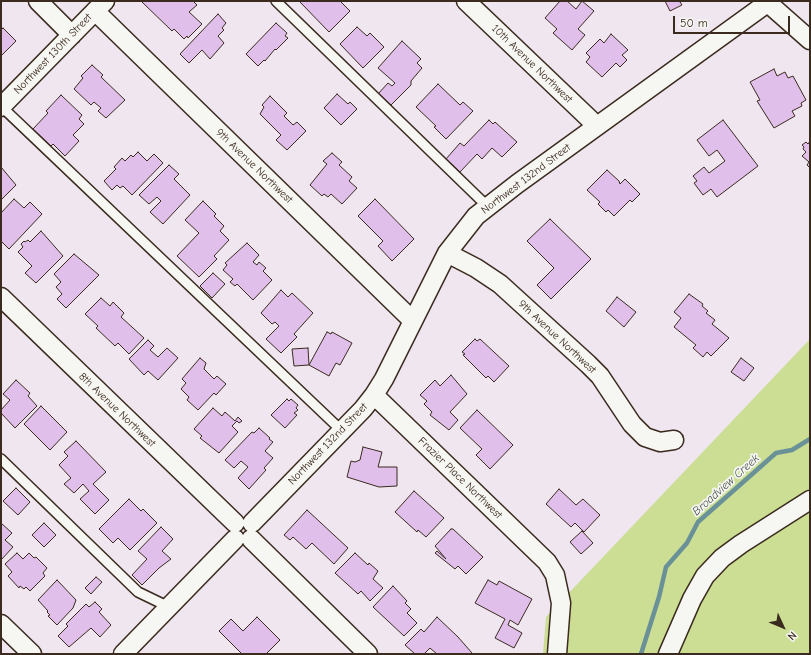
<!DOCTYPE html>
<html>
<head>
<meta charset="utf-8">
<style>
	body { margin:0 }
	#map { position:relative; width:811px; height:655px; overflow:hidden; background:#efe6f0; font-family:"Comic Neue",sans-serif }
	canvas { display:block }
	.frame { position:absolute; inset:0; border:2px solid #3b2a1e; pointer-events:none }
	.north { position:absolute; left:763px; top:607px; width:40px; height:40px; -webkit-text-stroke:3px #f6f6f2; paint-order:stroke; rotate:134deg; font-size:11px; font-weight:700; line-height:16px; text-align:center; color:#3b2a1e }
	.north::after { content:''; display:block; margin:auto; width:14px; height:18px; background:#3b2a1e; clip-path:polygon(50% 0,100% 100%,50% 72%,0 100%) }
	.scale { position:absolute; left:673px; top:16px; width:117px; height:18px; box-sizing:border-box; border:2px solid #3b2a1e; border-top:0; padding-left:5px; font-size:12px; line-height:14px; white-space:nowrap; color:#3b2a1e; -webkit-text-stroke:3px #f6f6f2; paint-order:stroke }
</style>
</head>
<body>
<div id="map">
<canvas width="811" height="655"></canvas>
<div class="frame"></div>
<div class="north">N</div>
<div class="scale">50 m</div>
</div>
<script>
const g = document.querySelector('canvas').getContext('2d');
g.lineJoin = 'round';
function fill(path, color) { g.fillStyle = color; g.fill(path, 'evenodd'); }
const toPath = rows => new Path2D(rows.map(r => 'M' + r).join(''));
function strokePath(path, color, width, dash) { g.strokeStyle = color; g.lineWidth = width; g.lineCap = dash ? 'butt' : 'round'; g.setLineDash(dash || []); g.stroke(path); }
function drawText(font, color, halo, rows, align = 'center') {
  g.font = font + ' "Comic Neue",sans-serif'; g.lineWidth = 3.5; g.setLineDash([]); g.textBaseline = 'middle'; g.strokeStyle = halo; g.fillStyle = color; for (const [text, x, y, turn = 0] of rows) {
    g.save(); g.translate(x, y); g.rotate((+turn || 0) * Math.PI / 180); g.textAlign = isNaN(turn) ? turn : align; if (halo) g.strokeText(text, 0, 0); g.fillText(text, 0, 0); g.restore();
  }
}
const green = toPath([
	[810,339,810,654,543,654,546,617]
]);
const stream = toPath([
	[641,654,659,597,666,567,687,543,698,522,776,453,792,450,810,439]
]);
const building = toPath([
	[143,1,193,1,197,5,189,12,202,24,188,38,187,36,184,39,174,29,172,31,142,2,143,1],
	[299,1,340,1,350,11,329,32,299,1],
	[560,1,567,1,576,9,582,1,594,11,578,29,585,35,572,50,553,33,557,29,545,18,560,1],
	[665,1,683,1,680,2,682,5,670,11,665,1],
	[218,14,226,23,222,28,224,30,218,36,224,43,210,59,202,50,189,63,180,54,218,14],
	[276,23,287,33,285,36,288,38,276,50,275,49,265,61,264,60,258,66,246,54,276,23],
	[357,27,367,36,370,33,384,47,363,68,340,44,357,27],
	[3,28,16,41,1,56,1,30,3,28],
	[611,34,628,50,622,55,627,60,620,67,616,63,602,77,586,62,590,57,586,53,600,39,604,43,611,34],
	[402,41,421,59,417,63,422,68,411,81,411,85,391,105,378,94,388,83,392,86,395,83,378,68,402,41],
	[92,65,103,75,101,77,125,100,106,118,98,111,101,108,94,102,91,105,74,89,83,78,81,76,92,65],
	[774,69,777,76,785,72,788,78,793,76,806,100,801,103,802,106,792,111,795,116,774,128,757,101,760,100,750,82,774,69],
	[438,84,460,105,463,102,473,111,446,139,434,127,436,126,416,107,438,84],
	[337,94,348,104,350,102,357,109,341,125,324,108,337,94],
	[61,95,82,115,79,119,84,124,73,135,79,141,65,156,53,144,51,146,33,129,48,113,46,111,61,95],
	[270,96,287,113,284,116,293,125,297,122,306,131,287,150,276,140,281,135,260,114,264,107,262,105,270,96],
	[489,120,493,124,495,122,517,142,502,157,492,148,482,159,477,154,460,172,446,159,460,143,464,146,489,120],
	[723,120,758,166,717,197,711,189,703,195,694,183,697,181,693,176,704,167,709,173,725,161,717,150,709,156,697,140,723,120],
	[810,141,810,168,807,165,809,162,802,156,806,152,803,149,804,147,802,145,806,142,808,144,810,141],
	[138,152,147,161,154,154,163,163,132,195,123,186,120,188,117,185,112,190,104,181,116,169,114,167,122,158,125,161,131,155,133,157,138,152],
	[332,153,342,162,339,165,352,177,349,181,357,188,342,204,331,194,328,197,324,194,322,196,310,185,327,164,323,161,332,153],
	[169,165,179,174,174,179,190,195,163,224,150,212,161,201,157,197,149,204,139,195,169,165],
	[1,167,16,185,1,200,1,167],
	[607,170,619,181,620,184,625,179,640,194,632,202,630,200,614,216,608,210,606,212,598,204,600,202,587,190,607,170],
	[14,199,24,208,30,202,42,214,9,249,1,241,1,213,14,199],
	[375,199,414,239,392,261,378,246,383,241,358,216,375,199],
	[203,201,216,214,214,216,224,226,220,231,229,240,214,256,217,259,199,277,177,256,199,233,185,220,203,201],
	[550,219,591,259,551,299,537,285,554,268,527,241,550,219],
	[41,231,63,256,36,283,25,273,32,266,18,252,23,247,21,244,24,241,25,242,28,240,30,242,41,231],
	[247,243,259,255,253,262,257,265,259,262,266,268,263,271,272,280,253,300,237,284,235,286,230,282,233,279,223,270,227,265,225,263,247,243],
	[74,254,99,275,66,308,57,299,62,294,56,287,61,282,54,274,74,254],
	[213,273,225,284,212,298,200,286,213,273],
	[281,290,288,297,292,293,313,313,294,334,297,337,281,353,266,339,279,326,275,322,272,324,261,313,281,290],
	[689,294,703,304,702,306,708,311,706,313,715,320,712,324,729,338,711,356,707,352,703,357,693,348,696,345,674,327,681,318,674,312,689,294],
	[617,297,636,312,624,327,606,311,617,297],
	[101,298,110,306,113,302,124,313,121,317,144,338,129,354,118,343,115,346,96,328,98,326,85,314,101,298],
	[327,332,331,334,332,332,352,343,340,365,336,363,329,376,309,365,327,332],
	[475,339,477,341,480,339,509,366,494,382,488,376,486,378,463,355,465,354,462,352,475,339],
	[148,340,154,346,150,350,158,357,167,348,178,358,158,380,148,371,144,375,129,359,148,340],
	[308,348,309,365,294,366,292,349,308,348],
	[200,358,206,363,204,369,214,379,217,376,226,384,216,395,214,393,198,410,187,400,189,397,181,389,186,383,182,379,200,358],
	[741,358,754,368,744,381,731,372,741,358],
	[451,375,467,394,450,412,458,420,449,430,430,415,432,412,424,404,427,401,420,395,435,380,440,386,451,375],
	[16,380,30,393,28,396,37,406,15,428,1,413,1,410,10,400,3,394,16,380],
	[287,399,289,401,291,399,298,405,296,408,298,410,294,413,297,415,285,428,271,415,287,399],
	[41,406,67,432,50,450,24,424,41,406],
	[213,408,222,416,225,412,235,421,238,417,242,421,239,423,237,421,232,426,238,432,219,453,200,438,202,436,194,429,213,408],
	[477,410,513,445,490,469,476,455,482,449,460,428,477,410],
	[259,428,270,438,269,439,273,442,265,451,273,458,264,468,266,470,249,489,238,478,248,467,241,461,234,468,225,460,252,432,254,433,259,428],
	[76,441,106,472,93,484,109,500,95,514,80,499,89,491,83,484,74,493,64,484,71,478,59,465,68,456,64,452,76,441],
	[363,447,382,452,378,467,397,467,397,486,379,487,347,477,351,461,355,462,360,460,363,447],
	[16,488,30,502,18,515,3,501,16,488],
	[559,489,576,505,583,499,600,515,584,532,575,523,571,527,546,504,559,489],
	[414,491,444,518,426,537,418,530,417,532,395,512,414,491],
	[129,499,141,511,143,509,157,523,130,550,118,538,113,543,99,529,129,499],
	[307,510,348,548,334,564,312,543,306,549,293,537,290,540,284,535,307,510],
	[1,523,12,533,5,540,13,547,1,560,1,523],
	[44,523,56,535,44,547,32,535,44,523],
	[161,527,173,539,162,551,171,559,159,568,142,585,132,575,147,559,138,551,161,527],
	[451,529,453,529,483,557,466,574,458,566,455,569,435,553,437,551,446,559,435,546,451,529],
	[582,531,593,543,581,554,570,542,582,531],
	[17,553,23,559,29,553,34,558,36,557,47,568,43,573,45,576,30,591,26,587,24,589,20,586,19,588,8,576,12,572,5,564,17,553],
	[355,553,368,565,369,563,378,571,373,579,383,588,370,601,361,591,358,594,335,573,355,553],
	[96,577,102,582,91,594,85,588,96,577],
	[57,580,76,600,73,608,57,625,48,616,50,615,47,612,48,611,38,600,57,580],
	[488,580,497,585,499,581,532,599,518,625,510,620,508,625,522,633,514,648,495,638,505,619,475,603,488,580],
	[393,586,407,601,405,603,411,609,407,613,417,623,404,636,373,607,393,586],
	[95,602,102,609,99,612,111,625,100,637,91,628,69,647,58,636,68,626,66,624,86,604,89,607,95,602],
	[257,617,280,640,266,654,242,654,219,631,231,619,243,631,257,617],
	[437,617,458,637,472,653,471,654,437,654,430,648,424,654,415,654,405,645,421,629,424,632,437,617]
]);
const lane = toPath([
	[276,1,487,206],
	[2,107,342,431],
	[1,459,138,592,169,607]
]);
const street = toPath([
	[38,1,72,35],
	[466,1,597,126],
	[768,3,810,40],
	[95,11,412,320],
	[1,107,105,1],
	[447,253,476,268,500,284,588,364,600,376,632,424,645,437,660,442,674,440],
	[1,297,235,523],
	[374,395,547,562,555,575,561,603,557,654],
	[252,523,363,409,374,395,384,379,447,253,476,216,517,184,770,1],
	[251,539,368,654],
	[1,624,32,654],
	[123,654,235,539],
	[668,654,692,599,705,576,722,558,741,544,810,500]
]);
const streetNames = [
	["Northwest 130th Street",53,54,-46],
	["10th Avenue Northwest",532,64,44],
	["9th Avenue Northwest",254,166,44],
	["Northwest 132nd Street",526,179,-37],
	["9th Avenue Northwest",557,337,43],
	["8th Avenue Northwest",117,410,44],
	["Northwest 132nd Street",328,444,-46],
	["Frazier Place Northwest",460,478,44]
];
const waterNames = [
	["Broadview Creek",726,485,-42]
];
fill(green, '#cbde93');
strokePath(stream, '#699197', 4.5);
fill(building, '#e0bfeb');
strokePath(building, '#3b2a1e', 1);
strokePath(lane, '#3b2a1e', 12);
strokePath(street, '#3b2a1e', 21);
strokePath(lane, '#f6f6f2', 9);
strokePath(street, '#f6f6f2', 18);
drawText('11px', '#3b2a1e', '#f6f6f2', streetNames);
drawText('italic 12px', '#4e5550', '#f6f6f2', waterNames);
</script>
</body>
</html>
